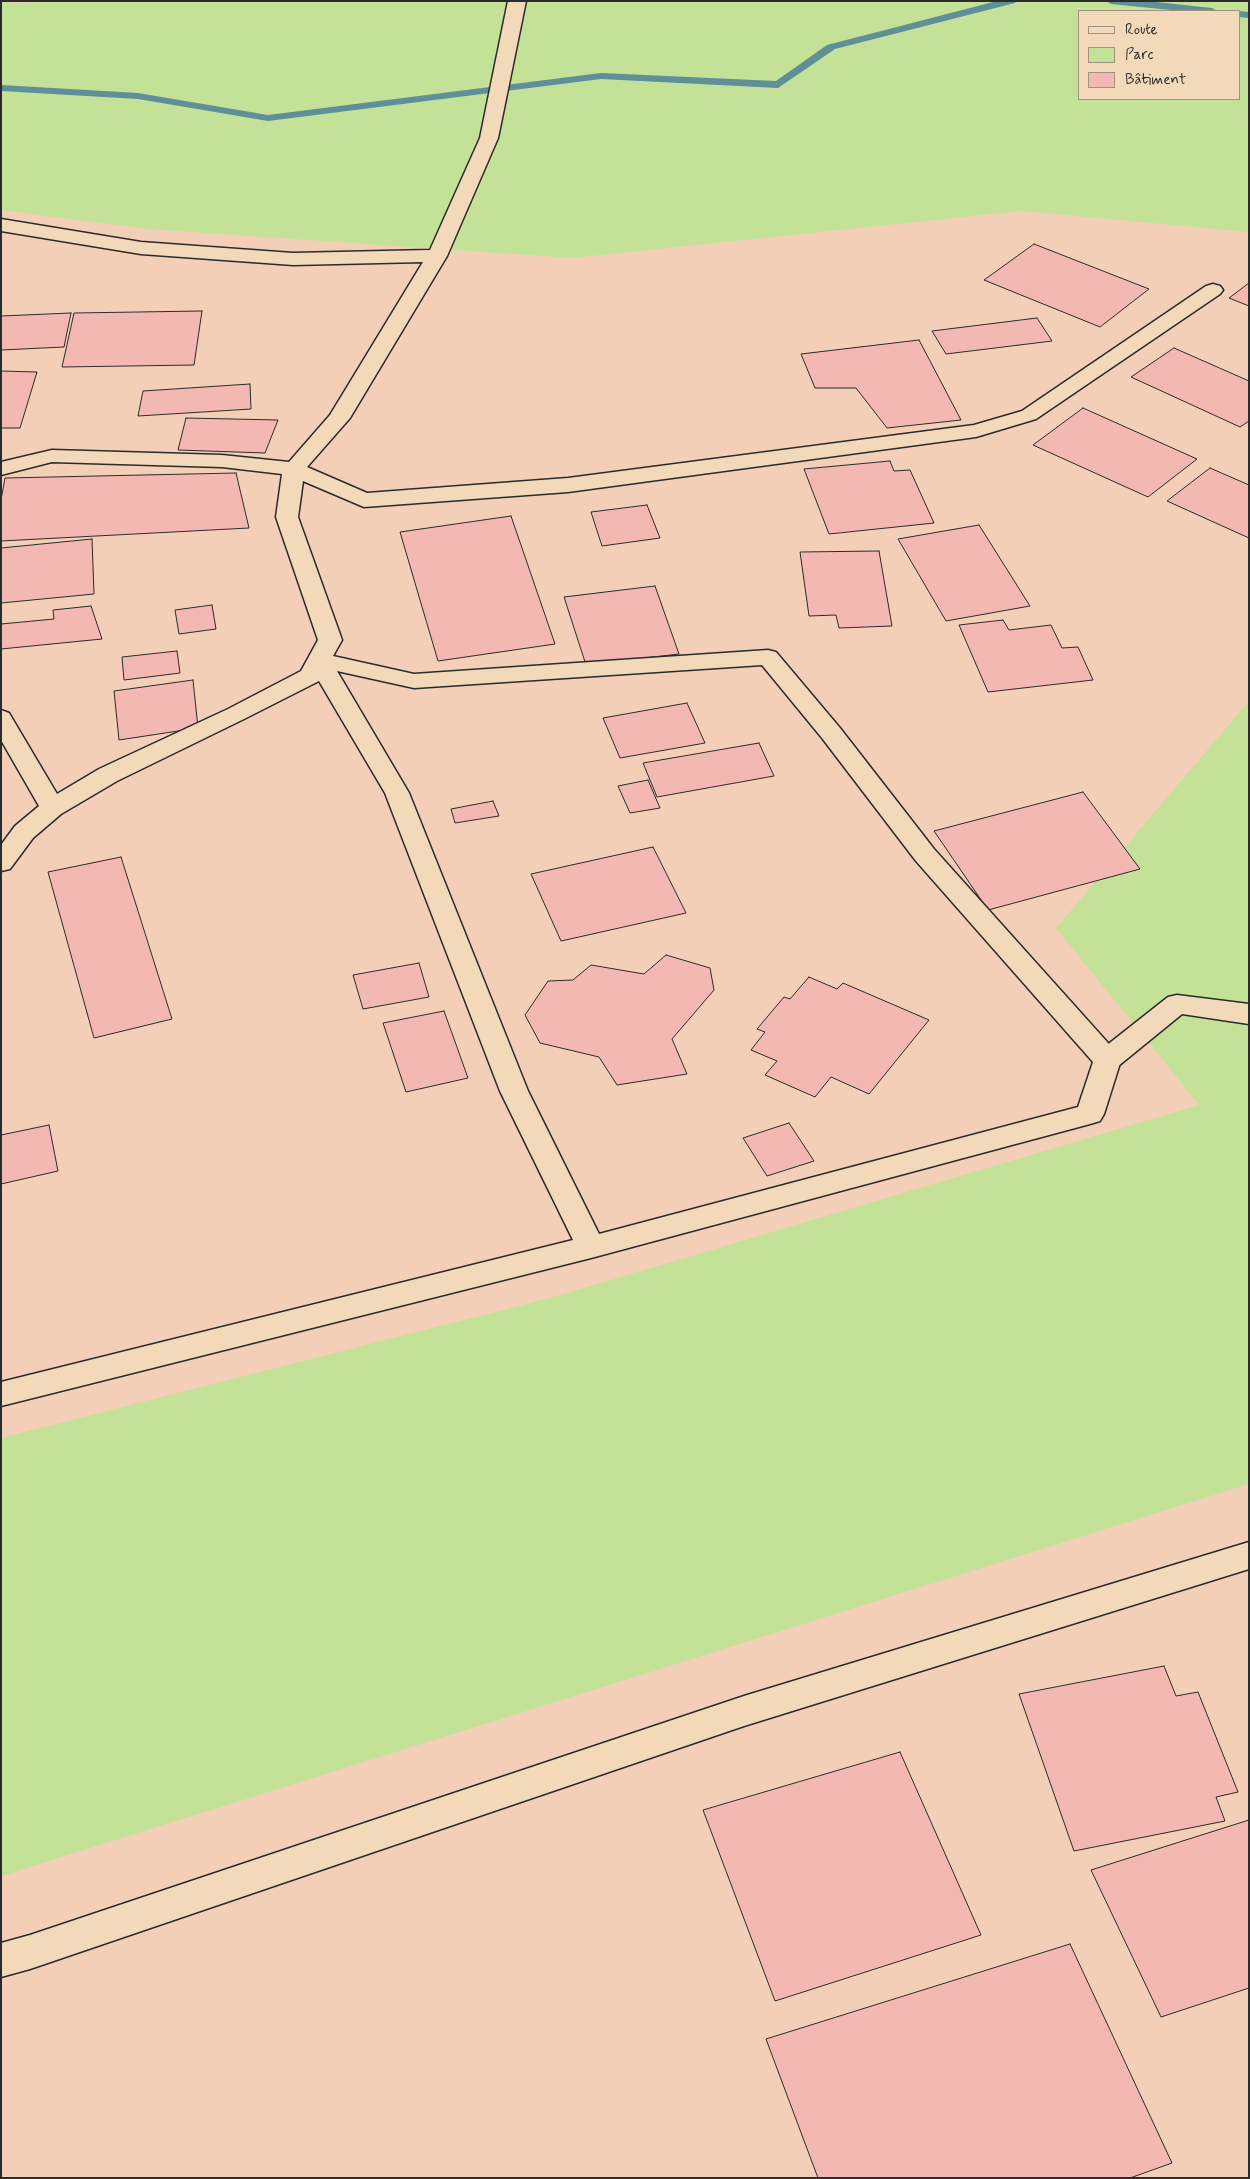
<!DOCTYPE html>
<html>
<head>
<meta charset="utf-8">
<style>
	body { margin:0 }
	#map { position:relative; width:1250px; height:2179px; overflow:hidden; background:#f3cfb7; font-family:Mynerve,sans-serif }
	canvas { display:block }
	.frame { position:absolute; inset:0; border:2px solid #2b2b2b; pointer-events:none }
	.legend { position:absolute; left:1078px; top:10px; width:162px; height:90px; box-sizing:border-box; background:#f2d9b9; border:1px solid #a29380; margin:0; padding:6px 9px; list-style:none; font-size:15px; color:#2b2b2b }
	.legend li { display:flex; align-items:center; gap:10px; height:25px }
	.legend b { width:25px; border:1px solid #a29380 }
</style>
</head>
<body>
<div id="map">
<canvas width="1250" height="2179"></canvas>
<div class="frame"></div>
<ul class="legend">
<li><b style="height:6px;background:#f2d9b9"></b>Route</li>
<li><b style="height:14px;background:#c4e198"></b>Parc</li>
<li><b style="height:14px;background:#f4b8b3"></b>Bâtiment</li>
</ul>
</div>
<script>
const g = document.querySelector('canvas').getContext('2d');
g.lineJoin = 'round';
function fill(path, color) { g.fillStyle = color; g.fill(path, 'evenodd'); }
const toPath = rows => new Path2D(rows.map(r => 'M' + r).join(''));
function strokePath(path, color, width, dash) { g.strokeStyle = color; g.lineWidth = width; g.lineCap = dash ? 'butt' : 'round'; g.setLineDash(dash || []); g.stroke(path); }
const green = toPath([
	[30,1,1249,1,1249,232,1021,211,572,258,147,229,1,210,1,2,28,3],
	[1079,11,1239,11,1239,99,1079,99],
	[1249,701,1249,1484,1,1876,1,1438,550,1298,1199,1105,1056,928]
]);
const stream = toPath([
	[997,1,1016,1,1015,3,835,49,778,88,601,79,268,121,138,99,1,91,1,85,138,93,268,115,601,73,776,81,827,45,997,1],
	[1106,1,1147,1,1212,8,1217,11,1181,11,1111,4,1106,1],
	[1237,11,1239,11,1249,12,1249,18,1239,17,1239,11,1237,11]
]);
const building = toPath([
	[1034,244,1149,289,1100,327,984,280,1034,244],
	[1249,283,1249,306,1229,298,1249,283],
	[202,311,194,365,62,367,74,313,202,311],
	[71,313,64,347,1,350,1,316,71,313],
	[1037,318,1052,341,946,354,932,331,1037,318],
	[919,340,961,420,887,428,856,388,815,388,801,354,919,340],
	[1174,348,1249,381,1249,421,1240,427,1131,377,1174,348],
	[1,371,37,372,20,428,1,428,1,371],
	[250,384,251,409,138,416,143,391,250,384],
	[1083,408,1197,459,1148,497,1033,445,1083,408],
	[186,418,278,420,265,453,178,450,186,418],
	[890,461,894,471,910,470,934,523,829,534,804,469,890,461],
	[1210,468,1249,485,1249,538,1167,501,1210,468],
	[236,473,249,528,1,541,1,500,5,478,236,473],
	[647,505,660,538,602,546,591,512,647,505],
	[511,516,555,644,438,661,400,532,511,516],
	[979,525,1030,606,946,621,898,539,979,525],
	[92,539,94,594,1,603,1,548,92,539],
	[879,551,892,626,839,628,836,615,809,616,800,552,879,551],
	[655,586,679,654,586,665,564,597,655,586],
	[212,605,216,629,179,634,175,610,212,605],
	[91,606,102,639,1,649,1,624,54,619,53,610,91,606],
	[1003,620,1009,630,1051,625,1062,648,1078,647,1093,680,988,692,959,625,1003,620],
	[177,651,180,673,124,680,122,657,177,651],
	[193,680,198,728,119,740,114,691,193,680],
	[687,703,705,743,620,758,603,718,687,703],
	[759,743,774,776,657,797,643,763,759,743],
	[648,780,660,808,630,813,618,786,648,780],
	[1083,792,1140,869,988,910,934,831,1083,792],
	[493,801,499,816,455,823,451,809,493,801],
	[653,847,686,913,561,941,531,874,653,847],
	[121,857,172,1019,94,1038,48,872,121,857],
	[666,955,710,968,714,990,672,1039,687,1074,617,1085,599,1057,540,1043,525,1015,548,981,573,980,591,965,644,974,666,955],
	[419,963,429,997,363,1009,353,975,419,963],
	[809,977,837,989,843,983,929,1020,869,1094,831,1077,815,1097,765,1075,777,1061,751,1050,765,1032,757,1029,784,997,790,999,809,977],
	[444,1011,468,1078,406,1092,383,1023,444,1011],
	[789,1123,814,1161,767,1176,743,1138,789,1123],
	[49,1125,58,1171,1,1184,1,1135,49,1125],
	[1164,1666,1176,1696,1198,1692,1238,1792,1216,1797,1225,1821,1074,1851,1019,1694,1164,1666],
	[900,1752,981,1935,775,2001,703,1810,900,1752],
	[1249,1820,1249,1988,1161,2017,1091,1870,1249,1820],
	[1070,1944,1172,2163,1130,2178,818,2178,766,2039,1070,1944]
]);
const service = toPath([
	[1177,995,1249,1004,1249,1024,1182,1014,1117,1067,1107,1070,1097,1067,1093,1060,1097,1053,1168,997,1177,995]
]);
const minor = toPath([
	[508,1,526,1,498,138,447,256,350,418,307,467,367,493,568,478,974,425,1022,411,1206,286,1213,284,1220,286,1223,290,1220,294,1036,419,976,437,568,492,364,507,303,481,298,517,342,640,333,656,414,674,768,650,776,652,840,728,934,849,1117,1053,1121,1060,1104,1114,1100,1121,1090,1124,591,1258,1,1406,1,1382,573,1240,500,1091,385,793,319,681,244,719,117,781,61,814,33,838,10,869,1,871,1,845,15,826,39,806,1,740,1,710,9,713,57,794,99,769,228,709,301,671,318,640,276,517,282,474,222,467,52,462,1,475,1,462,52,450,222,455,289,462,330,415,423,262,293,265,141,254,1,231,1,219,141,242,293,253,430,250,480,138,508,1],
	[762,665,822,738,916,861,1093,1062,1078,1107,599,1234,528,1091,409,793,337,671,414,688,762,665],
	[1249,1542,1249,1569,744,1726,30,1969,1,1977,1,1943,30,1935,744,1696,1249,1542]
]);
fill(green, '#c4e198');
fill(stream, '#5f8f97');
fill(building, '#f4b8b3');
strokePath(building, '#2b2b2b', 1);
strokePath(service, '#2b2b2b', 3);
strokePath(minor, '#2b2b2b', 3);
fill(service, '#f2d9b9');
fill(minor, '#f2d9b9');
</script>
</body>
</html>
